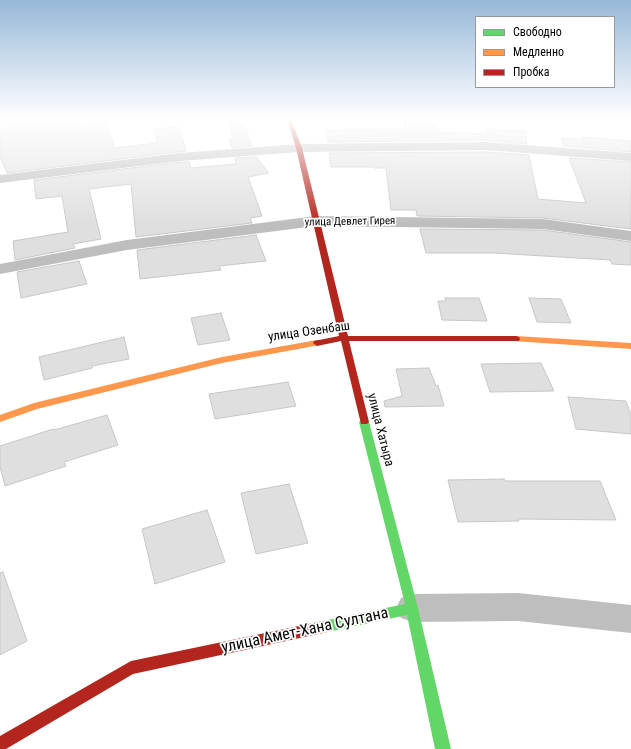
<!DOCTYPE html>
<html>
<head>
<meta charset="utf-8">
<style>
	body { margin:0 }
	#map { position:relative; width:631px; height:749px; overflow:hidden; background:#fff; font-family:"Roboto Condensed",sans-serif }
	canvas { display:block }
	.legend { position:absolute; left:475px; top:16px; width:140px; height:72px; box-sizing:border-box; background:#fff; border:1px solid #999; margin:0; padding:5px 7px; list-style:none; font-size:12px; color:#000 }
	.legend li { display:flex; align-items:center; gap:8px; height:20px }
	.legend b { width:20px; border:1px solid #999 }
</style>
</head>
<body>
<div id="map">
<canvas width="631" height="749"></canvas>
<ul class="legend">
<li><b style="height:5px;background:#63d668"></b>Свободно</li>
<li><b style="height:5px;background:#ff974d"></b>Медленно</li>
<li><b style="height:5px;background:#b3261e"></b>Пробка</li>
</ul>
</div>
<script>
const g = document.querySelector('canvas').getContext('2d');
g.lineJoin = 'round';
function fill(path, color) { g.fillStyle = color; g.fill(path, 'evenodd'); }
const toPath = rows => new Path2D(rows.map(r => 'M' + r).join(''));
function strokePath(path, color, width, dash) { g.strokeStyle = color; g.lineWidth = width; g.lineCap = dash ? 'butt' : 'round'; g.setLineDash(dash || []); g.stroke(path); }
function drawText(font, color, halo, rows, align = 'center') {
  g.font = font + ' "Roboto Condensed",sans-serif'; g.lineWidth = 3.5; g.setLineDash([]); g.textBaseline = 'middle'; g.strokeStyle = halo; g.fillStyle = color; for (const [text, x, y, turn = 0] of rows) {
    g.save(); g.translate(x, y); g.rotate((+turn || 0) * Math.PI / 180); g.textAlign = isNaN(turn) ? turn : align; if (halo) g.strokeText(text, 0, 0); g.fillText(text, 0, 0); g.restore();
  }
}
const building = toPath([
	[7,119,79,119,81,125,106,122,115,148,157,143,154,129,179,127,186,151,7,173,0,156,0,129,10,127,7,119],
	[231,119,242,119,252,146,232,148,229,139,232,139,231,119],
	[403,122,436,123,438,132,486,134,486,129,525,131,527,144,486,140,328,142,326,130,404,129,403,122],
	[583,137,631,141,631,152,564,146,561,138,583,139,583,137],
	[486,152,529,155,538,199,586,203,569,158,631,162,631,229,543,218,417,216,416,210,391,210,386,168,374,168,374,167,331,167,329,153,486,152],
	[256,157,269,173,248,177,262,216,250,218,252,223,136,237,131,184,89,189,101,239,73,244,75,248,15,260,13,241,68,232,62,196,36,199,34,180,180,162,189,162,191,168,236,164,235,158,256,157],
	[420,229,543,230,631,242,631,265,612,264,610,260,494,253,426,253,420,229],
	[256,235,266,261,219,266,221,270,140,279,137,250,256,235],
	[79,261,87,284,21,298,17,272,79,261],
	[445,298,479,298,487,321,442,320,438,301,446,301,445,298],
	[529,298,561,299,571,323,537,322,529,298],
	[221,313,230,340,198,345,191,318,221,313],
	[124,337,129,359,92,366,92,368,44,380,39,357,124,337],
	[541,363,554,391,490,392,481,364,541,363],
	[429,368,436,386,438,385,444,406,385,407,384,401,402,396,396,369,429,368],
	[288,382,296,406,215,419,209,394,288,382],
	[568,397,626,401,631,415,631,434,576,429,568,397],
	[107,415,118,445,64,462,66,466,5,486,0,467,0,446,53,429,54,430,107,415],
	[504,479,505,481,600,481,616,520,518,519,519,521,458,522,448,480,504,479],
	[289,484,308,543,256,554,241,493,289,484],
	[207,510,225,562,155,584,142,529,207,510],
	[3,572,27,641,0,655,0,573,3,572]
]);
const street = toPath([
	[486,142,631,153,631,161,486,150,299,152,180,161,0,183,0,175,180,153,299,144,486,142],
	[316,216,543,219,631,231,631,241,543,229,316,226,127,250,0,274,0,264,127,240,316,216],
	[518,593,631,605,631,633,518,621,412,622,401,618,396,608,401,598,412,594,518,593]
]);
const fast = toPath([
	[364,419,367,420,369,422,418,608,451,749,435,749,407,615,323,633,318,631,316,627,318,623,323,621,405,604,359,422,361,420,364,419]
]);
const slow = toPath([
	[516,336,631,343,631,349,513,341,512,339,516,336],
	[317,340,321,343,320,345,222,363,37,409,0,422,0,415,34,403,222,357,317,340]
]);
const jam = toPath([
	[287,119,291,119,302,148,348,336,516,336,519,337,520,339,519,341,349,341,369,422,367,424,361,424,341,341,317,346,313,343,314,341,339,336,296,148,287,119],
	[323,621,328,623,330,627,328,631,323,633,133,674,6,749,0,749,0,736,131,661,323,621]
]);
const farStreetnames = [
	["улица Девлет Гирея",350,222,-1]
];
const streetNames = [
	["улица Озенбаш",309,332,-8],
	["улица Хатыра",380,430,76]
];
const nearStreetnames = [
	["улица Амет-Хана Султана",305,631,-12]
];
fill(building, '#dfdfdf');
strokePath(building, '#c7c7c7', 1);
fill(street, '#bebebe');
fill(fast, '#63d668');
fill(slow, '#ff974d');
fill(jam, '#b3261e');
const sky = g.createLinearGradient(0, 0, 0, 224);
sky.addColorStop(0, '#97b8d8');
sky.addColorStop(0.53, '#fff');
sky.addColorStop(1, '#ffffff00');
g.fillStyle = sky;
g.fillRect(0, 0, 631, 224);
drawText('11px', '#000', '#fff', farStreetnames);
drawText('13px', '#000', '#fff', streetNames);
drawText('16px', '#000', '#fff', nearStreetnames);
</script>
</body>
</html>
